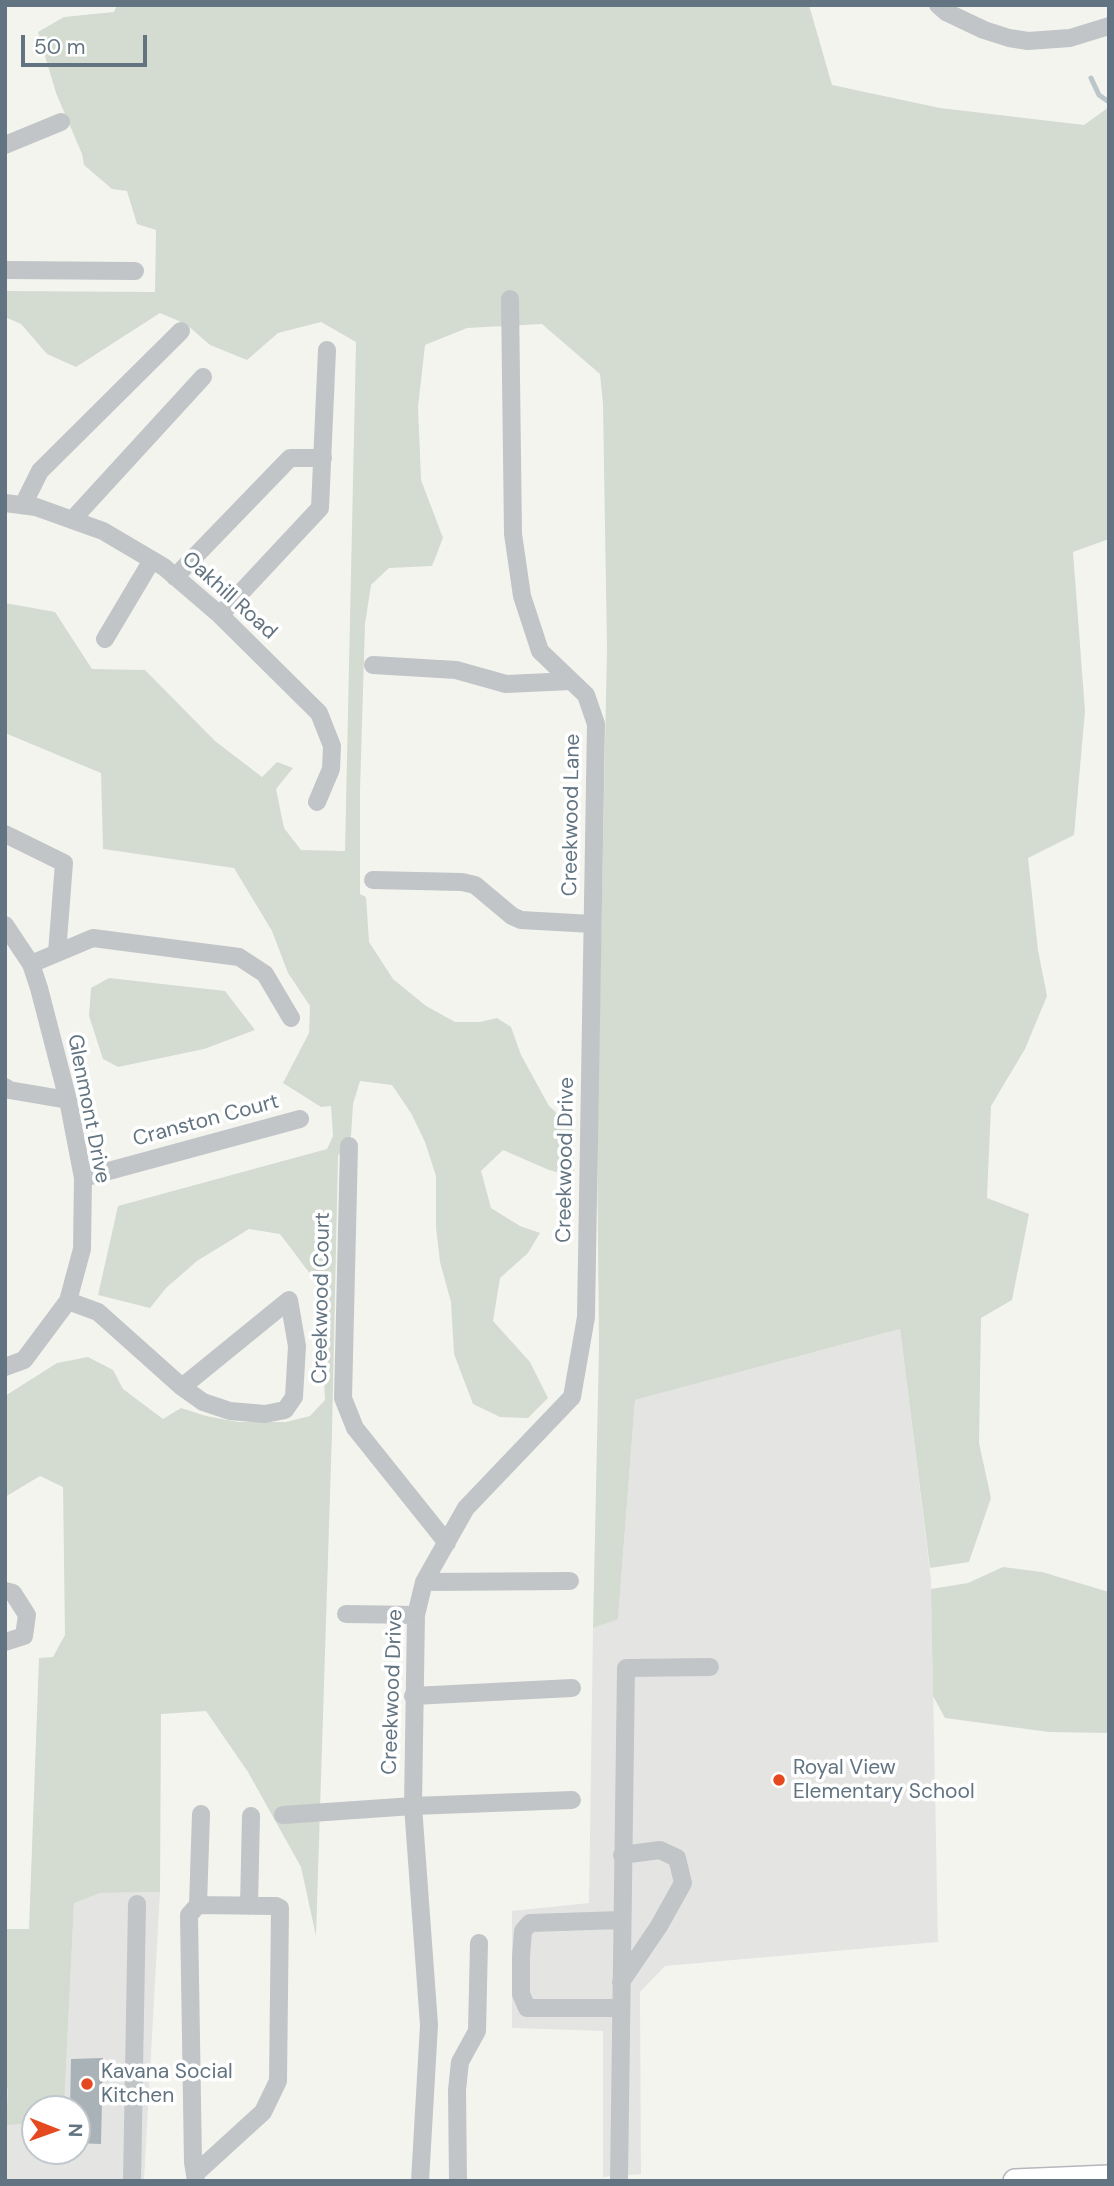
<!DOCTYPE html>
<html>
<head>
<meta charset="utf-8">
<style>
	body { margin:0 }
	#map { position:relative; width:1114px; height:2186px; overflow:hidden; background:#f4f4ef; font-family:"DM Sans",sans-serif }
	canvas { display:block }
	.frame { position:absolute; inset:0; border:7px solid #627481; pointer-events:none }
	.north { position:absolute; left:21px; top:2095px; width:70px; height:70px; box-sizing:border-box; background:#fff; border:2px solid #c0c7cd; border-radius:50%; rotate:91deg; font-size:19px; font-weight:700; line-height:28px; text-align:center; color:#627481 }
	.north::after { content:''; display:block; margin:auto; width:24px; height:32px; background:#e4491f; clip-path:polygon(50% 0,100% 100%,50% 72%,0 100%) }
	.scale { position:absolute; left:21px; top:35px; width:126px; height:32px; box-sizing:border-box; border:4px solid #627481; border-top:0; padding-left:9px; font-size:21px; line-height:24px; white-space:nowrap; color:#627481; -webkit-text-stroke:5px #fff; paint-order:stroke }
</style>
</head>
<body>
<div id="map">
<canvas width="1114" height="2186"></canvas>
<div class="frame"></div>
<div class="north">N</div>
<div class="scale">50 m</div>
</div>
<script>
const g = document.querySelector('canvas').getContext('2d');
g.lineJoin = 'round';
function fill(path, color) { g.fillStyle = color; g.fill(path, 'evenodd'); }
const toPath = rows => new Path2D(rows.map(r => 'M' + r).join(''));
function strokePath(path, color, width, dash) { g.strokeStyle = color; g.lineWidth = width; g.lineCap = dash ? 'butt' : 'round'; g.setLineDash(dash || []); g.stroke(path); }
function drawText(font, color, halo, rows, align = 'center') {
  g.font = font + ' "DM Sans",sans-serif'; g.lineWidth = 7; g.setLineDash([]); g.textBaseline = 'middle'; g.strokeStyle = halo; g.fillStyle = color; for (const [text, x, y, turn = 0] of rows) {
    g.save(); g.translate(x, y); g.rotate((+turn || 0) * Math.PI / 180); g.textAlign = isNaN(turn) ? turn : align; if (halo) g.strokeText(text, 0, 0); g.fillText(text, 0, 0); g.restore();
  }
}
const built = toPath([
	[900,1329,931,1580,938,1942,665,1966,640,1992,641,2174,603,2177,603,2031,512,2028,512,1911,589,1903,593,1628,618,1618,635,1400],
	[160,1892,144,2181,5,2181,5,2088,8,2088,6,2124,35,2123,35,2151,77,2151,77,2109,64,2109,74,1902,100,1893]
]);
const green = toPath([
	[117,5,809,5,832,85,940,108,1084,125,1109,107,1109,539,1073,552,1085,711,1074,835,1028,858,1038,950,1047,996,1025,1049,991,1106,987,1198,1029,1214,1012,1300,981,1318,979,1443,991,1498,969,1562,930,1568,900,1329,635,1400,618,1619,593,1628,599,1347,597,1140,607,648,603,404,600,374,542,324,467,328,425,345,418,407,421,480,443,538,432,566,389,568,371,585,365,624,360,791,360,894,366,897,369,942,393,979,426,1006,455,1022,480,1022,497,1018,511,1027,521,1055,549,1106,573,1128,574,1177,549,1170,503,1150,481,1171,491,1208,520,1226,540,1233,528,1253,500,1278,493,1321,530,1362,548,1398,528,1418,500,1417,473,1404,454,1354,451,1302,440,1262,436,1227,436,1176,425,1142,411,1113,392,1085,360,1081,353,1104,351,1136,338,1156,332,1432,316,1936,301,1867,248,1772,206,1711,161,1714,160,1892,100,1893,74,1903,64,2109,35,2109,35,2123,6,2125,8,2088,5,2088,5,1929,29,1929,39,1658,53,1657,65,1635,63,1487,40,1476,5,1497,5,1396,57,1363,88,1357,113,1370,123,1389,163,1419,181,1408,206,1416,238,1422,286,1422,310,1416,325,1400,322,1338,314,1279,280,1234,249,1229,197,1261,166,1288,150,1308,98,1295,118,1206,327,1149,333,1136,331,1106,321,1107,283,1083,309,1033,310,1006,288,973,272,931,234,868,103,849,101,773,5,733,5,603,55,612,92,669,145,670,215,741,262,777,277,762,293,768,276,789,284,828,301,850,345,851,356,342,321,322,278,333,247,360,210,345,186,324,160,313,76,367,47,354,21,324,5,317,5,291,155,292,156,230,137,224,127,191,112,189,84,165,82,154,56,93,38,32,64,17,114,12],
	[109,978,225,991,255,1030,204,1049,118,1067,103,1059,89,1016,91,988],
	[1003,1567,1042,1572,1109,1592,1109,1733,1049,1732,945,1718,933,1696,931,1589,968,1583]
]);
const stream = toPath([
	[1091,78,1099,95,1109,102]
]);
const building = toPath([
	[103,2058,101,2144,77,2143,77,2109,70,2109,71,2059]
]);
const minor = toPath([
	[938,5,946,12,984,30,1009,38,1028,41,1070,38,1109,26],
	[5,145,61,122],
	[5,270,135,271],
	[5,503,36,507,103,531,164,567,220,615,319,713,332,746,331,769,317,802],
	[23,505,40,471,181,331],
	[72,520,203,377],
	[175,577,290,458,323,458],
	[220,615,320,508,327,350],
	[105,639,152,560],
	[373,665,456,670,506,684,571,681],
	[5,834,64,863,57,953],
	[373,880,462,882,475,885,512,916,521,920,592,924],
	[5,925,31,964,39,988,68,1100,83,1178,82,1249,68,1301,24,1360,5,1367],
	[31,964,93,938,239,957,265,974,291,1018],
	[5,1087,9,1090,68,1100],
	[349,1146,343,1398,355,1428,447,1543],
	[83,1178,300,1119],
	[68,1301,98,1312,182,1387,203,1402,230,1411,265,1414,285,1410,294,1397,297,1346,289,1300,182,1387],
	[424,1582,570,1581],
	[5,1591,13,1593,27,1615,24,1636,5,1642],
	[346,1614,416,1615],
	[413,1696,572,1688],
	[283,1815,413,1806,572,1800],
	[198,1905,201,1814],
	[249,1906,251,1816],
	[621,1982,659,1926,683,1883,677,1858,660,1850,622,1855],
	[620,2008,527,2008,521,1994,521,1957,523,1931,530,1923,621,1920],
	[195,2174,263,2112,278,2081,280,1908,276,1906,198,1905,189,1915,193,2162,196,2181],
	[132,2181,137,1904],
	[420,2181,429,2025,413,1806,416,1615,424,1582,466,1508,572,1397,586,1317,596,724,586,695,540,651,522,596,513,534,510,299],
	[458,2181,457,2090,460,2062,477,2031,479,1943],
	[619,2181,626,1668,710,1667]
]);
const major = toPath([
	[1015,2181,1109,2177]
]);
const markers = [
	[779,1780,7,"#e4491f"],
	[87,2084,7,"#e4491f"]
];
const streetNames = [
	["Oakhill Road",229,596,42],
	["Creekwood Lane",572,815,-89],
	["Glenmont Drive",88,1109,79],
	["Cranston Court",206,1121,-15],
	["Creekwood Drive",566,1160,-89],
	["Creekwood Court",322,1298,-89],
	["Creekwood Drive",393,1692,-88]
];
const poiNames = [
	["Royal View",793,1768],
	["Elementary School",793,1792],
	["Kavana Social",101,2072],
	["Kitchen",101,2096]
];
fill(built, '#e4e5e3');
fill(green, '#d4dbd0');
strokePath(stream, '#bac6ca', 5);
fill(building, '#a9b2b6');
strokePath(major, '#b4b8bc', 26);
strokePath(minor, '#c1c5c8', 18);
strokePath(major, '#fff', 23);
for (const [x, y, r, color] of markers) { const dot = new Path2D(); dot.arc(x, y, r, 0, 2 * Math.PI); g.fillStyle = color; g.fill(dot); strokePath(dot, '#fff', 2.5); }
drawText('21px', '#627481', '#fff', streetNames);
drawText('21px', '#627481', '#fff', poiNames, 'left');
</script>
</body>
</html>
